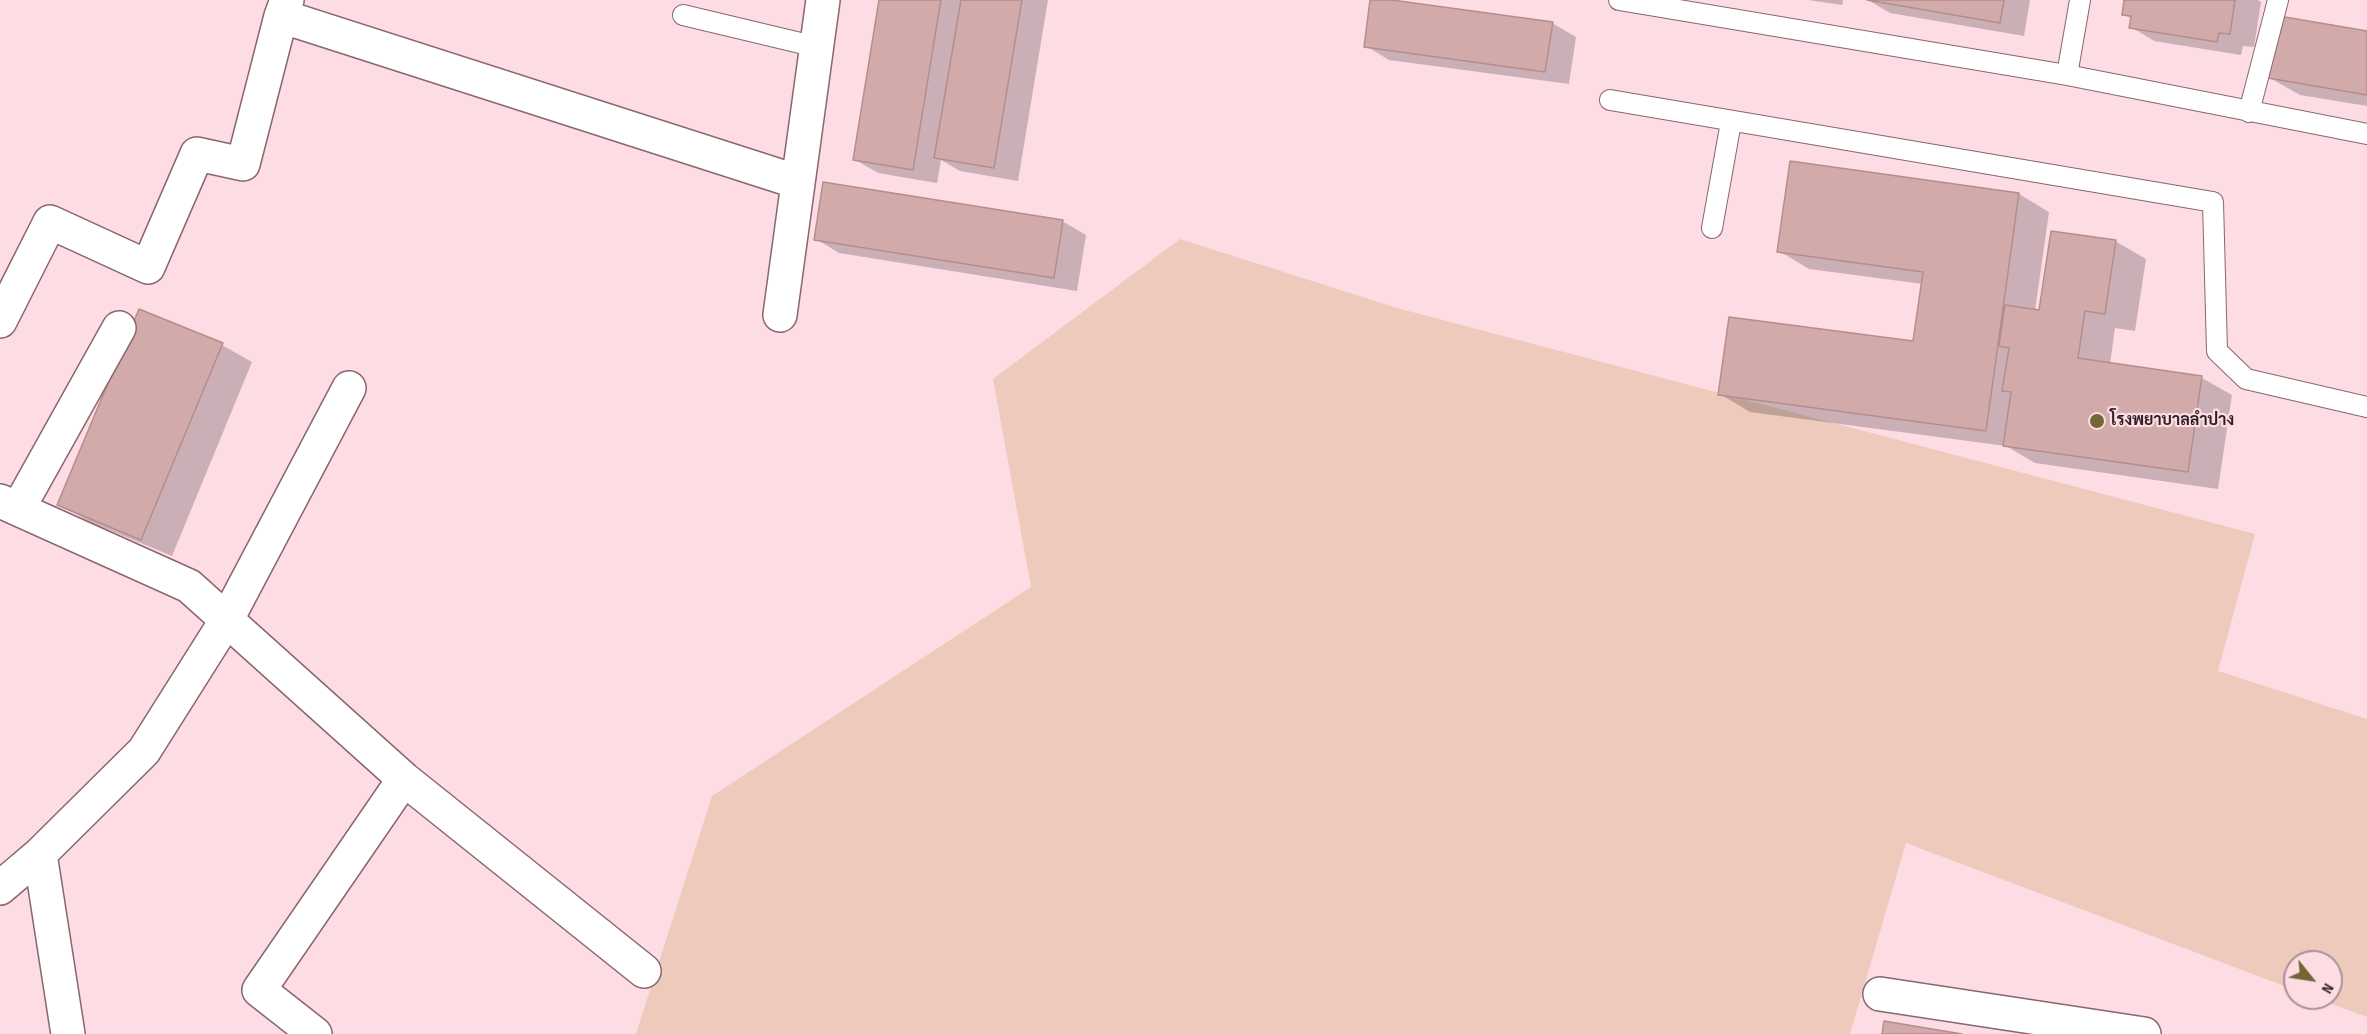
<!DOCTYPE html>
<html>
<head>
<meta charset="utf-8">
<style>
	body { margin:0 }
	#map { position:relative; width:2367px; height:1034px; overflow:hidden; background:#fddce4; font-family:"Sofia Sans Condensed",sans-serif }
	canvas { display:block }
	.north { position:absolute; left:2283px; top:950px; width:60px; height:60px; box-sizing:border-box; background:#fddce4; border:2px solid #ab9197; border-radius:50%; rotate:120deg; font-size:16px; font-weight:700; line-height:24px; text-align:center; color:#2f2024 }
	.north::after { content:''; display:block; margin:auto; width:21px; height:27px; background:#726734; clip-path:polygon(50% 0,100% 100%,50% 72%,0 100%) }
</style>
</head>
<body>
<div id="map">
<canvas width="2367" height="1034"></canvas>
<div class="north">N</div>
</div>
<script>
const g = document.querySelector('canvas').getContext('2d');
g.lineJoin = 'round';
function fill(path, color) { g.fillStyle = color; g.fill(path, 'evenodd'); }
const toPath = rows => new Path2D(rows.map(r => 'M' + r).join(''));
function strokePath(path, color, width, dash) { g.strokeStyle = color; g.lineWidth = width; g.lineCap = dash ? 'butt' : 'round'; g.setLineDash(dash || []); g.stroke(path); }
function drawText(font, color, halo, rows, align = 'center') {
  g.font = font + ' "Sofia Sans Condensed",Sarabun,sans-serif'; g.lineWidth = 4.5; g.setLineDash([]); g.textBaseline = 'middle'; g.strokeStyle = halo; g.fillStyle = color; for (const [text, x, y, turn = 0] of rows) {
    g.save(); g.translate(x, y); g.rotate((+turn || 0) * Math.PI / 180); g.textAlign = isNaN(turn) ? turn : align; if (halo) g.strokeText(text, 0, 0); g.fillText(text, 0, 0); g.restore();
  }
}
const green = toPath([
	[1180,239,1397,308,2255,534,2218,671,2367,719,2367,1017,2316,998,2331,998,2331,962,2295,962,2295,990,1906,843,1850,1034,636,1034,712,796,1031,587,993,379]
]);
const shadow = toPath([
	[881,0,1048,0,1018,181,960,171,941,160,937,183,878,173,854,159],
	[1372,0,1552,23,1576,37,1569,84,1389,60,1366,46],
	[1808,0,1843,0,1842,5],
	[1868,0,2030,0,2024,36,1890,13],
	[2126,0,2258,0,2261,2,2254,47,2243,46,2241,55,2154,41,2131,27,2132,19,2123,14],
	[2367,32,2367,106,2300,95,2270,78],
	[2019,194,2049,212,2035,311,2041,312,2115,241,2146,259,2135,331,2115,328,2110,364,2202,378,2232,395,2218,489,2035,463,2006,446,1750,412,1720,394,1914,343,1923,284,1809,269,1779,251],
	[1062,221,1086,235,1077,291,839,253,816,239],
	[222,345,252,362,172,556,90,522,59,504]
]);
const building = toPath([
	[879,0,941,0,913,170,853,160,879,0],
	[961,0,1022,0,994,168,934,158,961,0],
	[1370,0,1392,0,1553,22,1545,72,1364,47,1370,0],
	[1867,0,2004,0,2000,23,1867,0],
	[2124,0,2235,0,2230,34,2219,33,2217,42,2129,28,2131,16,2122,15,2124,0],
	[2279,16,2367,31,2367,95,2268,78,2279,16],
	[1790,161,2019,193,1986,431,1718,395,1729,317,1913,341,1923,272,1777,252,1790,161],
	[823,182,1063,220,1054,278,814,240,823,182],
	[2051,231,2116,240,2105,314,2085,311,2078,358,2202,376,2188,472,2003,446,2011,392,2002,391,2009,348,1999,346,2005,305,2039,310,2051,231],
	[139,309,223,343,141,540,57,505,139,309],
	[1884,1021,1962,1034,1882,1034,1884,1021]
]);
const service = toPath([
	[1619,0,2067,75,2367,134],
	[683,15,817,47],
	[2067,75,2080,0],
	[1610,100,2213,202,2217,351,2246,379,2367,407],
	[2249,112,2278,0],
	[1712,228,1731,122]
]);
const minor = toPath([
	[281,16,798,182],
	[780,315,823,0],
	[0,321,50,222,148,267,197,154,243,164,281,16,287,0],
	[0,501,189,586,404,779,644,971],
	[18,509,119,328],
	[40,854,68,1034],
	[0,888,40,854,144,751,226,621,349,388],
	[1880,994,2144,1034],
	[315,1034,259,990,404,779]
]);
const markers = [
	[2097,421,8,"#726734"]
];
const poiNames = [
	["โรงพยาบาลลำปาง",2110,421]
];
fill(green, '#eecabd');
fill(shadow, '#0003');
fill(building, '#d2aaa9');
strokePath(building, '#b48d8c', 1.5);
strokePath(service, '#89666f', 22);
strokePath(minor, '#89666f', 36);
strokePath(service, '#fff', 20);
strokePath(minor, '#fff', 33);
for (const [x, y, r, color] of markers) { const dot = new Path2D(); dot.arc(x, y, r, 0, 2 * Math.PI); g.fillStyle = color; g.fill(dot); strokePath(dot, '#fddce4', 2); }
drawText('bold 16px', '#2f2024', '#fddce4', poiNames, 'left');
</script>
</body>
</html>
